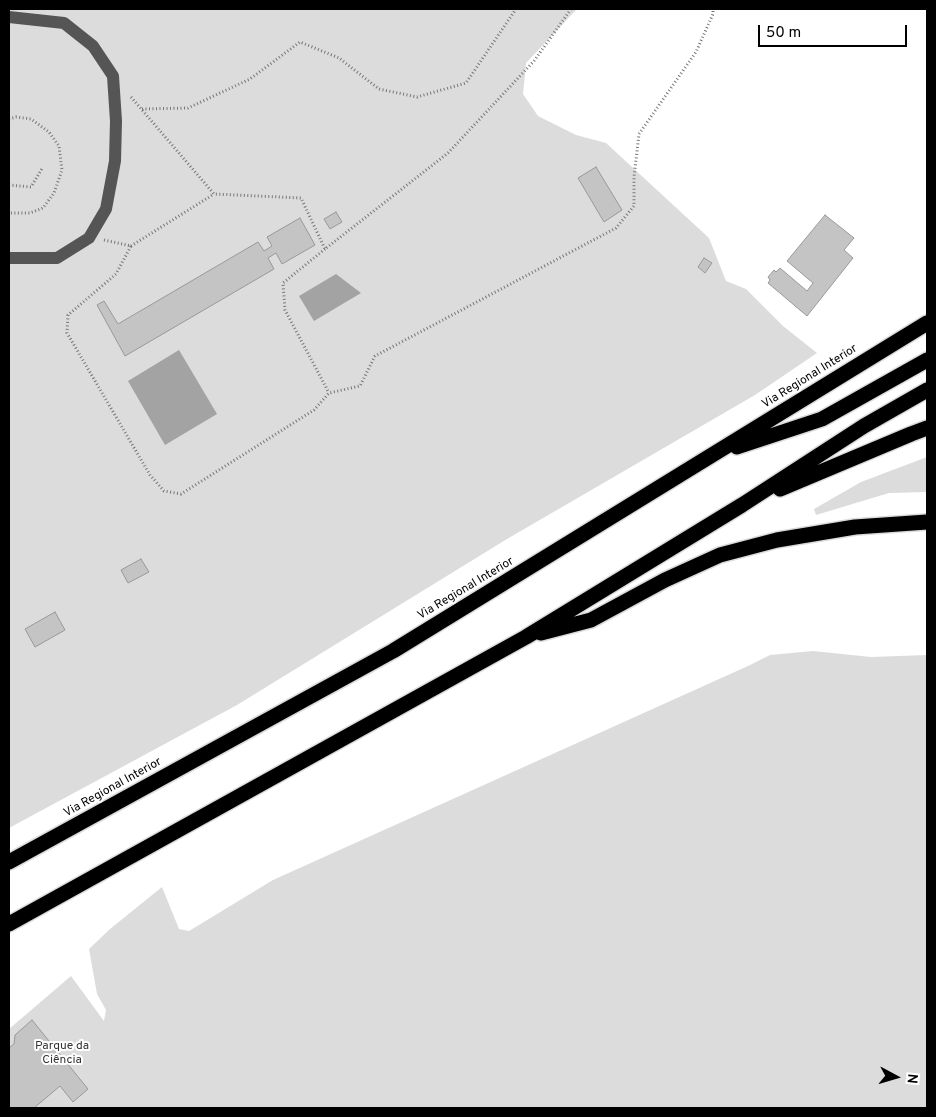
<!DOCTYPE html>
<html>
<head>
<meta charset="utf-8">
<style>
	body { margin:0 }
	#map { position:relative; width:936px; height:1117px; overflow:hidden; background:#fff; font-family:Overpass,sans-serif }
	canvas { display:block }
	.frame { position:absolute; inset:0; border:10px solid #000; pointer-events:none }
	.north { position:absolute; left:871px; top:1052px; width:50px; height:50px; -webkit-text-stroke:4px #fff; paint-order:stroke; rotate:96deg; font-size:14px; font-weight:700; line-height:20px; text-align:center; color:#000 }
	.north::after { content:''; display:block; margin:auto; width:18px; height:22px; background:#000; clip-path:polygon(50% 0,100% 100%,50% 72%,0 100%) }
	.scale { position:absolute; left:758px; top:25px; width:149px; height:22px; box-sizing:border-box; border:2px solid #000; border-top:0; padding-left:6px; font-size:15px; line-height:18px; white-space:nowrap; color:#000; -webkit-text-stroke:4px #fff; paint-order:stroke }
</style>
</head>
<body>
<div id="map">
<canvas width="936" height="1117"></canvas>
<div class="frame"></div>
<div class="north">N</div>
<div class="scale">50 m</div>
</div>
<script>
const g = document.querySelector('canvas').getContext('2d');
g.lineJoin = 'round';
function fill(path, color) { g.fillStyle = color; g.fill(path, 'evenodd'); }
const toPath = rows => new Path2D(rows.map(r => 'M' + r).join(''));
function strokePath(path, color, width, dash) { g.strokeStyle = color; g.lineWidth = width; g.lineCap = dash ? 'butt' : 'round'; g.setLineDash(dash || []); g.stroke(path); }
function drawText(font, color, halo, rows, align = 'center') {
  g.font = font + ' Overpass,sans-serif'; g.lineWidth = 4; g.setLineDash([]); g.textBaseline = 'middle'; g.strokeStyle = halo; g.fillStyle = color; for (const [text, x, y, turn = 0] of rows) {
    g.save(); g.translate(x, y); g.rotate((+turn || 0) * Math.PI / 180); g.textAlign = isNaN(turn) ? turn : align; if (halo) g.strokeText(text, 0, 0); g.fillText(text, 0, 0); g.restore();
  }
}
const green = toPath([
	[9,9,577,9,526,63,523,94,538,116,576,135,606,143,709,238,726,281,746,289,783,326,817,353,755,395,507,539,237,705,9,828],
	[927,457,927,492,889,493,816,515,814,509,861,482],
	[813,651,871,657,927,655,927,1108,9,1108,9,1029,71,976,104,1021,106,1010,97,994,89,949,110,929,162,887,179,929,189,931,273,880,748,666,770,655]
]);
const water = toPath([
	[336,274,361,293,314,321,299,296],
	[179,350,217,414,165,445,128,381]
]);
const building = toPath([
	[596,167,622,210,604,222,578,178,596,167],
	[336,212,342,222,330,229,324,219,336,212],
	[825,215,854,238,844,250,853,258,807,316,768,283,770,280,768,277,774,270,776,272,780,268,807,291,813,283,787,261,825,215],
	[300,218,315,245,282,264,276,253,268,258,274,269,125,356,97,305,104,301,118,324,258,242,264,251,272,246,267,237,300,218],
	[704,258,712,263,705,273,698,267,704,258],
	[141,559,149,572,128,583,121,570,141,559],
	[55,612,65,630,35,647,25,629,55,612],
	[32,1020,88,1089,73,1102,60,1086,34,1108,9,1108,9,1048,14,1044,15,1035,32,1020]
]);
const path = toPath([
	[131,97,214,194,301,198,325,249,448,153,534,61,571,9],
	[142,109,188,108,250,79,300,42,339,58,379,89,417,97,466,83,516,9],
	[9,119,16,117,31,119,49,132,59,146,62,170,54,193,43,208,30,213,9,213],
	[9,185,31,187,43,167],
	[104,240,131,246,116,274,68,315,67,333,150,475,164,491,181,494,314,410,329,393,360,386,375,356,616,228,634,206,634,177,639,134,696,52,713,14,713,9],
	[131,246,214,194],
	[325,249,283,283,285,310,329,393]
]);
const minor = toPath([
	[9,17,64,23,93,46,113,76,116,121,115,161,106,209,89,238,57,258,9,258]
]);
const highway = toPath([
	[737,447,822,419,927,360],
	[780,489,911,434,927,428],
	[541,633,591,620,665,580,720,555,777,540,855,527,927,522],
	[9,862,393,651,927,323],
	[9,924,526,637,742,505,864,426,927,390]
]);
const streetNames = [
	["Via Regional Interior",810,377,-32],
	["Via Regional Interior",466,589,-31],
	["Via Regional Interior",113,788,-29]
];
const parkNames = [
	["Parque da",62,1047],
	["Ciência",62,1061]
];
fill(green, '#dcdcdc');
fill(water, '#a3a3a3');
fill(building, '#c4c4c4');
strokePath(building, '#999', 1);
strokePath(highway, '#dbdbdb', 18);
strokePath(path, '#777', 3, [1, 2.5]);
strokePath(minor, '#555', 12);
strokePath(highway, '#000', 15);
drawText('12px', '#000', '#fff', streetNames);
drawText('12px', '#333', '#fff', parkNames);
</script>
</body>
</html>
